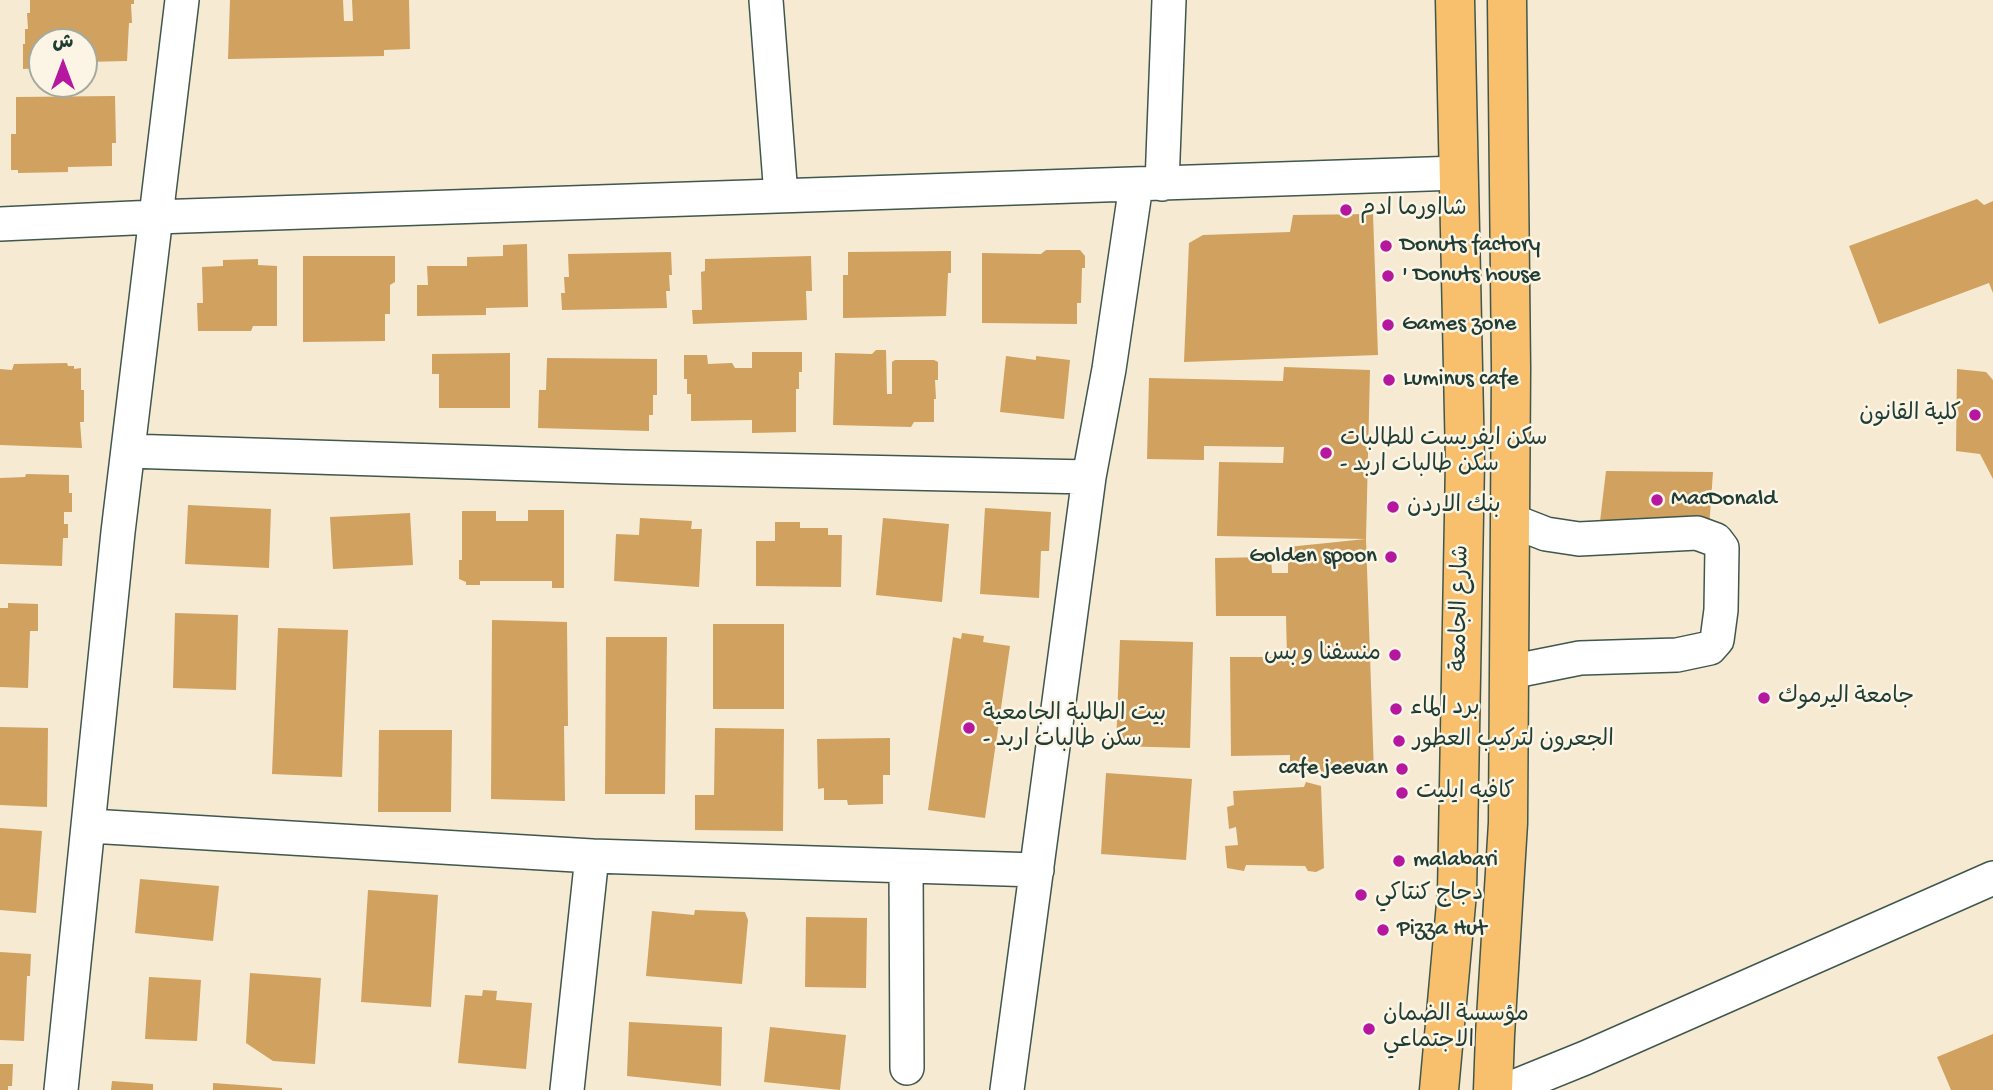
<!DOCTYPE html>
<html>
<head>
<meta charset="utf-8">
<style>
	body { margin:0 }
	#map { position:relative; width:1993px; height:1090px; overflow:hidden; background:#f6ead2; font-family:"Gochi Hand","Playpen Sans Arabic",sans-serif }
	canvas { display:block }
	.north { position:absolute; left:28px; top:28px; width:70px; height:70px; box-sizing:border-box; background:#fcf5e5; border:2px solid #a4ab9e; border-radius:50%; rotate:0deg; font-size:19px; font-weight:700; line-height:28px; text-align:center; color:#1f3d34 }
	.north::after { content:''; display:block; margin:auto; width:24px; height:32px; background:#b5179e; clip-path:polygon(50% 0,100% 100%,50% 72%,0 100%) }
</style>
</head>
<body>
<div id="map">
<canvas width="1993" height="1090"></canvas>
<div class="north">ش</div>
</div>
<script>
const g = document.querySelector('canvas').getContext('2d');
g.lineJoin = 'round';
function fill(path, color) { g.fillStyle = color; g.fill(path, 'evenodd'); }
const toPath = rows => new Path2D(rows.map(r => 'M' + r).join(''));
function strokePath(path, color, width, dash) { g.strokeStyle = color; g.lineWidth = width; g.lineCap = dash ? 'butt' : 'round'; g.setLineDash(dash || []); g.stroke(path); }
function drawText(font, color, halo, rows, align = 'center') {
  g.font = font + ' "Gochi Hand","Playpen Sans Arabic",sans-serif'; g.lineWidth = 5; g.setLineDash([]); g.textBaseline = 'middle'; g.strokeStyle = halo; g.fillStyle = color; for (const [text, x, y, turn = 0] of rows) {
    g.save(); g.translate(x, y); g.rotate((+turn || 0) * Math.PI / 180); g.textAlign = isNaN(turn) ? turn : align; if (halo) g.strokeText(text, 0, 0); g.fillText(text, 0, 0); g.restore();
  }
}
const building = toPath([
	[30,0,134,0,134,4,131,4,132,23,129,23,127,61,84,62,84,42,42,42,42,68,23,69,23,44,25,44,25,29,28,29,27,13,30,13],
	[230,0,343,0,344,21,353,21,352,0,409,0,410,49,384,50,384,56,228,59],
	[115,96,116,143,112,143,112,166,68,167,68,172,18,173,18,170,11,170,11,134,16,134,16,97],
	[1977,199,1984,205,1993,201,1993,293,1989,283,1879,324,1849,246],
	[1373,214,1378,355,1184,362,1189,243,1203,235,1290,232,1293,215],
	[527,244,528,307,486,308,486,315,417,316,417,285,428,285,427,266,467,266,467,257,503,256,503,245],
	[1046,250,1080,250,1085,256,1085,268,1082,268,1081,303,1077,303,1077,324,982,323,982,253,1041,254],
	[951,251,951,273,948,273,946,316,843,318,843,275,848,275,848,252],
	[671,252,672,275,669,275,670,291,666,291,667,308,562,310,561,293,565,293,564,277,569,277,568,254],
	[303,256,395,256,395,282,390,285,390,314,385,314,385,341,303,342],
	[811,256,812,291,806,291,807,320,693,324,692,310,702,310,701,272,705,271,705,259],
	[258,259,258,265,277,266,277,326,253,326,251,331,198,331,197,303,203,303,202,267,223,266,223,260],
	[876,350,886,350,887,394,892,394,892,362,895,360,934,360,938,362,938,380,935,380,936,399,934,399,934,422,914,422,911,427,833,425,835,353,872,354],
	[752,352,802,352,802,372,799,372,799,389,796,389,796,432,752,433,752,420,691,421,691,394,687,394,687,379,684,379,684,355,707,355,708,364,732,363,735,368,752,368],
	[510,353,510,408,439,408,439,374,432,374,432,354],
	[1006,356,1036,360,1036,356,1070,360,1064,419,1000,412],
	[547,358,657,359,657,395,653,395,653,415,649,415,649,431,538,428,539,390,546,390],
	[67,363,68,366,74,366,74,369,81,368,81,390,84,390,84,422,80,422,82,448,0,445,0,369,12,370,14,364],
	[1284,367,1370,370,1366,539,1374,773,1290,774,1290,755,1231,756,1230,657,1287,657,1286,616,1216,616,1215,558,1271,557,1272,573,1288,573,1288,547,1366,539,1217,536,1219,462,1283,463,1284,447,1204,446,1204,460,1147,459,1149,378,1283,381],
	[1957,369,1986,372,1993,380,1993,479,1980,454,1956,451],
	[1606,471,1713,472,1709,528,1599,530],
	[26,474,69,475,69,493,72,493,72,512,64,512,64,524,68,524,68,538,63,538,62,566,0,564,0,478,25,477],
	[188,505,271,509,269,568,185,564],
	[985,508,1051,512,1049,551,1041,551,1039,598,980,594],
	[528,510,564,510,564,588,552,588,552,581,480,581,480,585,466,585,466,582,459,579,459,560,462,560,462,511,496,511,496,521,528,521],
	[410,513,413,565,333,569,330,517],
	[640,518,692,521,691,529,702,529,699,587,614,581,616,534,639,535],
	[883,518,949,524,942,602,876,595],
	[775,522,800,522,800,528,828,528,828,535,842,535,841,587,756,586,756,541,775,541],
	[8,603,38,604,38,631,30,631,28,688,0,687,0,608,8,608],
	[175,613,238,615,236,690,173,688],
	[492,620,567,622,568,726,564,726,565,801,491,799],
	[713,624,784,624,784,709,713,709],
	[278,628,348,630,342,777,272,774],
	[962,633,984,636,983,642,1010,646,985,818,928,810,953,637,961,639],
	[606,637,667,637,665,794,605,794],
	[1120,640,1193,642,1190,748,1116,746],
	[0,727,48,728,47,807,0,805],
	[715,728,784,729,783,831,695,830,695,795,714,795],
	[379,730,452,730,451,812,378,812],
	[890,738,890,775,883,775,883,804,848,805,847,800,824,800,824,788,818,789,817,739],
	[1106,773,1192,779,1186,860,1101,854],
	[1306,782,1321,786,1324,868,1316,872,1308,871,1305,866,1246,865,1244,871,1227,868,1225,846,1238,845,1236,827,1229,829,1227,807,1234,805,1233,791,1304,787],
	[0,828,42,831,36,913,0,910],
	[140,879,219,886,213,941,135,933],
	[368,890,438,895,431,1007,361,1002],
	[695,910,745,912,748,920,742,984,646,976,652,911,694,915],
	[806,917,867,918,866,988,805,987],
	[0,952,31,954,30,976,27,976,24,1041,0,1040],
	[250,973,321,978,315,1064,273,1061,246,1043],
	[149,977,201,980,197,1041,145,1039],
	[483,990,497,991,496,1000,532,1003,526,1069,458,1063,465,995,482,996],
	[629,1022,722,1027,721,1086,627,1076],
	[770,1027,846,1035,840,1090,764,1082],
	[1993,1034,1993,1090,1951,1090,1937,1057],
	[0,1064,13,1064,12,1086,8,1086,8,1090,0,1090],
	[112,1081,153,1084,153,1090,111,1090],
	[213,1083,282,1088,282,1090,213,1090]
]);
const minor = toPath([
	[766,0,781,196],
	[1162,184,1169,0],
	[0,224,155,217,1458,173],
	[128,451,625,467,1089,477],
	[1510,672,1580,658,1677,655,1710,648,1717,640,1721,610,1722,548,1716,540,1697,533,1579,539,1546,534,1510,520],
	[90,826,592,856,1037,870],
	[906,866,907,1068],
	[61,1090,118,532,182,0],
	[567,1090,592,856],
	[1007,1090,1089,477,1109,369,1136,185],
	[1506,1090,1585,1058,1993,878]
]);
const major = toPath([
	[1439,1090,1457,893,1465,461,1455,0],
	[1493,1090,1495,1035,1508,823,1511,368,1507,0]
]);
const markers = [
	[1346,210,7,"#b5179e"],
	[1386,246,7,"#b5179e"],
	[1388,276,7,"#b5179e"],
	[1388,325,7,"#b5179e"],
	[1389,380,7,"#b5179e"],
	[1975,415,7,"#b5179e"],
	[1326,453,7,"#b5179e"],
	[1657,500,7,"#b5179e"],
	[1393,507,7,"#b5179e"],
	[1391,557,7,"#b5179e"],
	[1395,655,7,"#b5179e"],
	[1764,698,7,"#b5179e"],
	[1396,709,7,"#b5179e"],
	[969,728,7,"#b5179e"],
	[1399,741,7,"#b5179e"],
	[1402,769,7,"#b5179e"],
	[1402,793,7,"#b5179e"],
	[1399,861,7,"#b5179e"],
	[1361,895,7,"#b5179e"],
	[1383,930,7,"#b5179e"],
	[1369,1029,7,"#b5179e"]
];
const poiNames = [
	["شااورما ادم",1360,210],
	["Donuts factory",1400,246],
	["' Donuts house",1402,276],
	["Games zone",1402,325],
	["Luminus cafe",1403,380],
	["كلية القانون",1961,415,"right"],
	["سكن ايفريست للطالبات",1340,440],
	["- سكن طالبات اربد",1340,466],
	["MacDonald",1671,500],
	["بنك الاردن",1407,507],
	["Golden spoon",1377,557,"right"],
	["منسفنا و بس",1381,655,"right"],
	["جامعة اليرموك",1778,698],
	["برد الماء",1410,709],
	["بيت الطالبة الجامعية",983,715],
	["- سكن طالبات اربد",983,741],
	["الجعرون لتركيب العطور",1413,741],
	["cafe jeevan",1388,769,"right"],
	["كافيه ايليت",1416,793],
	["malabari",1413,861],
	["دجاج كنتاكي",1375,895],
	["Pizza Hut",1397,930],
	["مؤسسة الضمان",1383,1016],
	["الاجتماعي",1383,1042]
];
const streetNames = [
	["شارع الجامعة",1462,608,-89]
];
fill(building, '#d0a15f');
strokePath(minor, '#3f574c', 36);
strokePath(major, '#3f574c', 41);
strokePath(minor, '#fff', 33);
strokePath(major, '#f8bf6c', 38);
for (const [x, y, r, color] of markers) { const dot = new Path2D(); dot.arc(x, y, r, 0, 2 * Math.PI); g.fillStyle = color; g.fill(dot); strokePath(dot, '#fcf5e5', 2.5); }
drawText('23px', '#1f3d34', '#fcf5e5', poiNames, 'left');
drawText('23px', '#1f3d34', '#fcf5e5', streetNames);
</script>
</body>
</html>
